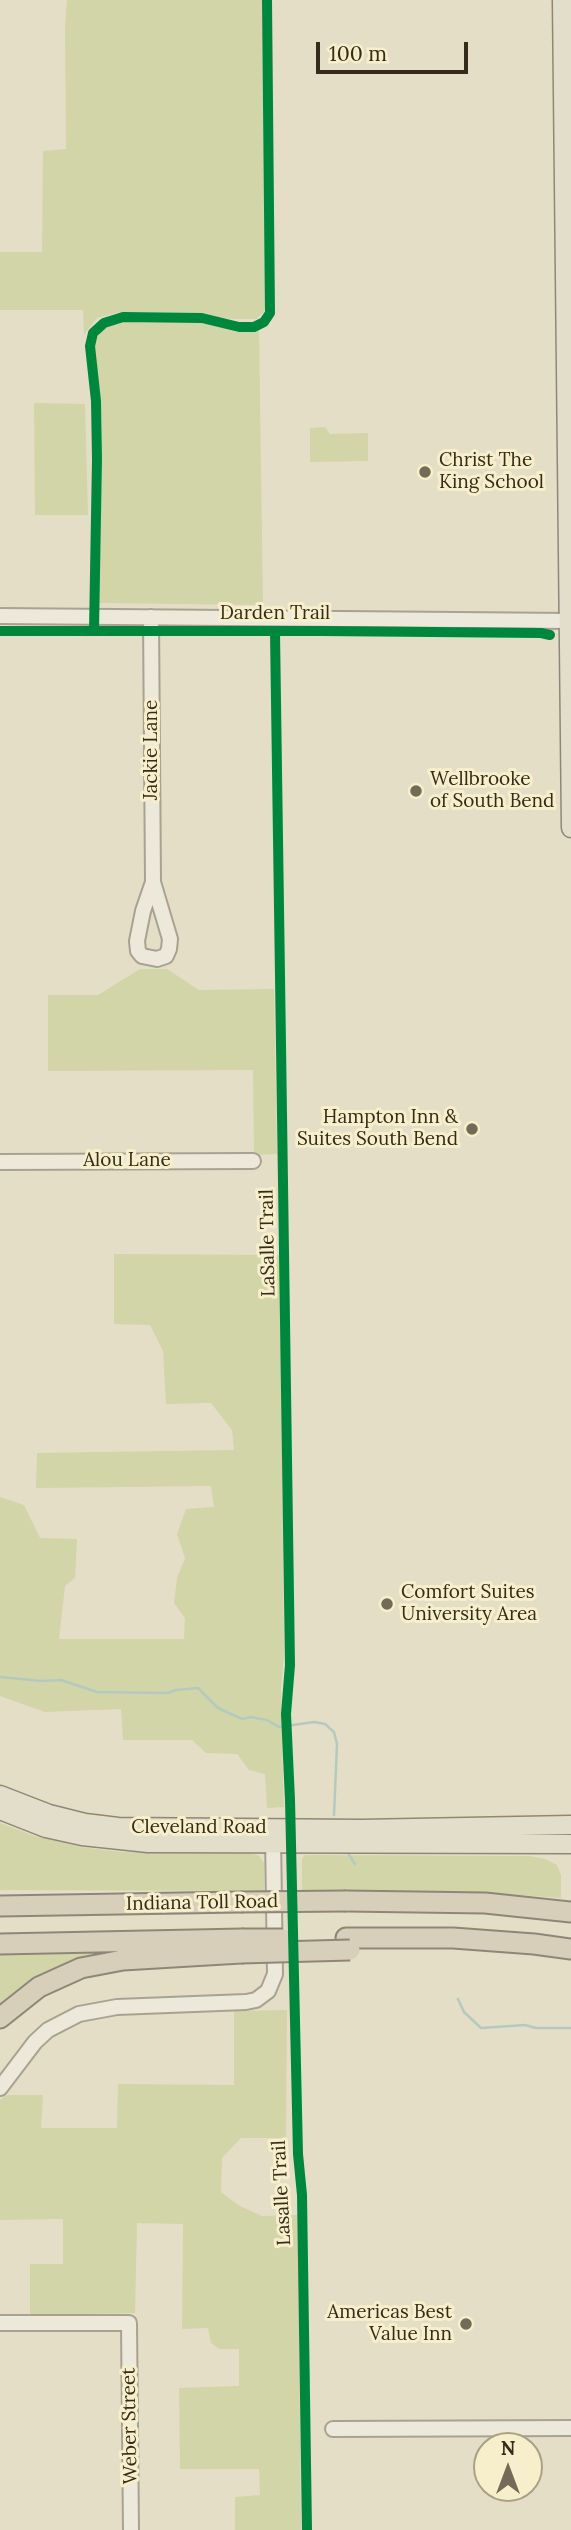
<!DOCTYPE html>
<html>
<head>
<meta charset="utf-8">
<style>
	body { margin:0 }
	#map { position:relative; width:571px; height:2530px; overflow:hidden; background:#e4dec7; font-family:Lora,serif }
	canvas { display:block }
	.north { position:absolute; left:473px; top:2432px; width:70px; height:70px; box-sizing:border-box; background:#f7efcb; border:2px solid #aaa184; border-radius:50%; rotate:0deg; font-size:19px; font-weight:700; line-height:28px; text-align:center; color:#362b1a }
	.north::after { content:''; display:block; margin:auto; width:24px; height:32px; background:#736a57; clip-path:polygon(50% 0,100% 100%,50% 72%,0 100%) }
	.scale { position:absolute; left:316px; top:42px; width:152px; height:32px; box-sizing:border-box; border:4px solid #362b1a; border-top:0; padding-left:9px; font-size:21px; line-height:24px; white-space:nowrap; color:#362b1a; -webkit-text-stroke:5px #f7efcb; paint-order:stroke }
</style>
</head>
<body>
<div id="map">
<canvas width="571" height="2530"></canvas>
<div class="north">N</div>
<div class="scale">100 m</div>
</div>
<script>
const g = document.querySelector('canvas').getContext('2d');
g.lineJoin = 'round';
function fill(path, color) { g.fillStyle = color; g.fill(path, 'evenodd'); }
const toPath = rows => new Path2D(rows.map(r => 'M' + r).join(''));
function strokePath(path, color, width, dash) { g.strokeStyle = color; g.lineWidth = width; g.lineCap = dash ? 'butt' : 'round'; g.setLineDash(dash || []); g.stroke(path); }
function drawText(font, color, halo, rows, align = 'center') {
  g.font = font + ' Lora,serif'; g.lineWidth = 6; g.setLineDash([]); g.textBaseline = 'middle'; g.strokeStyle = halo; g.fillStyle = color; for (const [text, x, y, turn = 0] of rows) {
    g.save(); g.translate(x, y); g.rotate((+turn || 0) * Math.PI / 180); g.textAlign = isNaN(turn) ? turn : align; if (halo) g.strokeText(text, 0, 0); g.fillText(text, 0, 0); g.restore();
  }
}
const green = toPath([
	[67,0,262,0,266,302,264,312,256,319,231,319,193,313,120,312,97,318,84,335,83,310,0,310,0,252,42,252,43,151,66,149,65,29],
	[122,321,206,323,236,332,259,330,263,605,99,603,102,450,101,401,94,348,96,339,105,326],
	[34,403,85,404,88,515,35,515],
	[325,427,330,434,368,433,368,461,310,462,310,428],
	[140,969,167,969,199,990,274,989,277,1154,254,1155,253,1070,48,1071,48,995,98,995],
	[114,1254,280,1255,284,1655,281,1689,282,1747,284,1807,267,1808,265,1774,249,1770,237,1754,206,1753,192,1740,123,1740,121,1709,45,1712,0,1696,0,1497,24,1505,40,1538,77,1539,75,1578,65,1586,59,1639,184,1639,185,1618,174,1603,177,1578,185,1558,177,1534,186,1509,214,1507,211,1486,36,1488,37,1453,234,1450,232,1430,211,1403,166,1404,163,1351,150,1325,114,1324],
	[0,1823,35,1836,80,1847,122,1852,252,1853,259,1856,264,1863,264,1891,0,1890],
	[305,1855,529,1856,545,1859,557,1865,561,1875,561,1898,479,1892,302,1890,302,1859],
	[120,1952,60,1965,20,1988,0,2006,0,1955],
	[287,2010,286,2138,241,2138,222,2158,221,2192,238,2205,262,2216,298,2215,301,2530,235,2530,235,2497,260,2495,259,2469,180,2469,179,2388,239,2386,239,2349,219,2349,211,2343,208,2328,182,2329,183,2224,137,2223,135,2313,30,2315,30,2264,63,2264,63,2219,0,2220,0,2100,5,2095,43,2095,41,2128,117,2128,118,2084,234,2085,234,2011]
]);
const stream = toPath([
	[0,1677,42,1681,61,1680,97,1692,168,1693,176,1690,198,1688,218,1708,242,1719,251,1717,267,1720,279,1727,314,1722,325,1724,334,1732,337,1744,334,1815],
	[348,1853,355,1864],
	[458,1999,464,2012,481,2028,525,2025,536,2028,571,2028]
]);
const minor = toPath([
	[0,616,571,621],
	[151,617,153,882,143,911,137,941,138,951,142,956,157,959,166,956,169,949,170,939,153,882],
	[0,1162,253,1161],
	[0,2088,35,2042,48,2030,79,2014,117,2007,246,2002,256,2000,268,1991,275,1974,273,1836],
	[0,2323,129,2323,131,2530],
	[333,2429,571,2428]
]);
const major = toPath([
	[562,0,571,828],
	[0,1795,49,1814,85,1823,118,1827,361,1829,571,1825],
	[0,1810,46,1828,82,1836,148,1843,571,1844]
]);
const highway = toPath([
	[346,1901,485,1903,571,1912],
	[0,1906,241,1902],
	[346,1938,453,1938,534,1944,571,1949],
	[0,1944,242,1939],
	[0,2018,39,1987,81,1968,123,1960,241,1953]
]);
const highwayBridge = toPath([
	[241,1902,346,1901],
	[242,1939,283,1939],
	[241,1953,350,1950]
]);
const cycleway = toPath([
	[0,631,321,631,541,633,550,635],
	[94,631,97,459,96,401,90,346,93,333,104,323,123,317,202,318,239,327,254,327,264,322,270,313,267,0],
	[275,632,290,1665,286,1714,290,1800,298,2154,302,2195,307,2530]
]);
const markers = [
	[425,472,7,"#736a57"],
	[416,791,7,"#736a57"],
	[472,1129,7,"#736a57"],
	[387,1604,7,"#736a57"],
	[466,2324,7,"#736a57"]
];
const poiNames = [
	["Christ The",439,461],
	["King School",439,483],
	["Wellbrooke",430,780],
	["of South Bend",430,802],
	["Hampton Inn &",458,1118,"right"],
	["Suites South Bend",458,1140,"right"],
	["Comfort Suites",401,1593],
	["University Area",401,1615],
	["Americas Best",452,2313,"right"],
	["Value Inn",452,2335,"right"]
];
const streetNames = [
	["Darden Trail",275,614],
	["Jackie Lane",152,750,-90],
	["Alou Lane",127,1161],
	["LaSalle Trail",268,1243,-91],
	["Cleveland Road",199,1828],
	["Indiana Toll Road",202,1903,-1],
	["Lasalle Trail",282,2193,-93],
	["Weber Street",130,2426,-91]
];
fill(green, '#d1d5a8');
strokePath(stream, '#b4cabe', 2.5);
strokePath(minor, '#a8a291', 18);
strokePath(major, '#8e8778', 21);
strokePath(highway, '#8e8778', 23);
strokePath(minor, '#ece8da', 14);
strokePath(major, '#e3deca', 18);
strokePath(highway, '#d7cfb9', 19);
strokePath(highwayBridge, '#8e8778', 23, []);
strokePath(highwayBridge, '#d7cfb9', 19);
strokePath(cycleway, '#00873e', 10);
for (const [x, y, r, color] of markers) { const dot = new Path2D(); dot.arc(x, y, r, 0, 2 * Math.PI); g.fillStyle = color; g.fill(dot); strokePath(dot, '#f7efcb', 2.5); }
drawText('19px', '#362b1a', '#f7efcb', poiNames, 'left');
drawText('19px', '#362b1a', '#f7efcb', streetNames);
</script>
</body>
</html>
